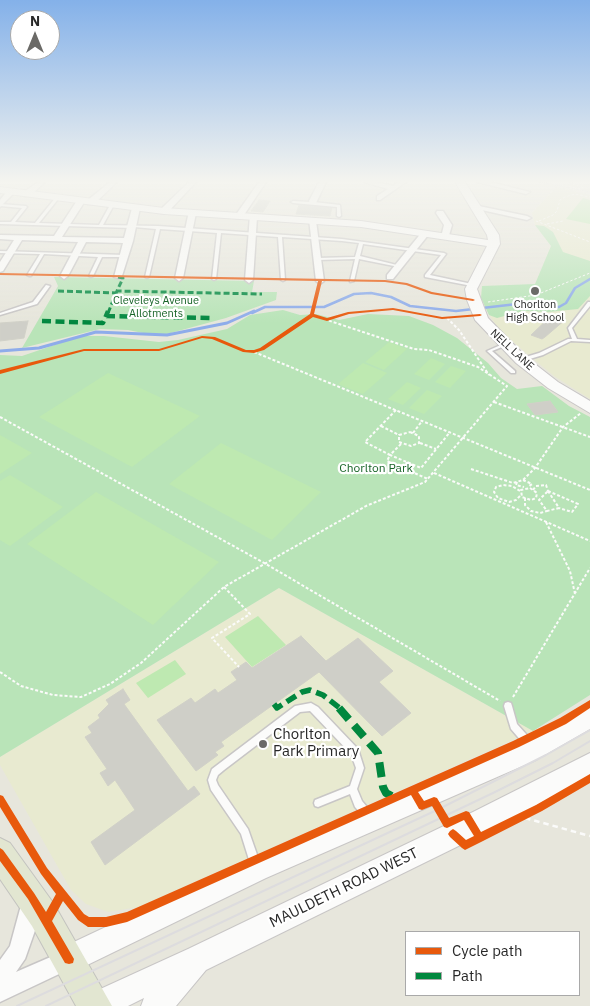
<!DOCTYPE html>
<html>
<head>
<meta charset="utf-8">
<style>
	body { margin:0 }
	#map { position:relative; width:590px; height:1006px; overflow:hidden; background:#e7e6dc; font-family:"IBM Plex Sans",sans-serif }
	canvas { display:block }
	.legend { position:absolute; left:405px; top:931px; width:175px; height:65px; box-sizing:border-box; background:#fff; border:1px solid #a9a9a9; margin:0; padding:6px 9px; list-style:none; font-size:15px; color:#282828 }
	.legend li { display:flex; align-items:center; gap:10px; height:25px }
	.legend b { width:25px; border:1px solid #a9a9a9 }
	.north { position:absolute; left:10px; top:10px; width:50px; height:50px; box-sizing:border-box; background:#fff; border:1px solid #a9a9a9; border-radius:50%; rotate:0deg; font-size:14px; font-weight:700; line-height:20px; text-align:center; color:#282828 }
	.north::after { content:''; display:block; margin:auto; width:18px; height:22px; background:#6b6a67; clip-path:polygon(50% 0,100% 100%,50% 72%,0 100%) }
</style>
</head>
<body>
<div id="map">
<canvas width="590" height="1006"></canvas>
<ul class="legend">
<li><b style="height:6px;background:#e8590c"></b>Cycle path</li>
<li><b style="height:6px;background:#00873e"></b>Path</li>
</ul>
<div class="north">N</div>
</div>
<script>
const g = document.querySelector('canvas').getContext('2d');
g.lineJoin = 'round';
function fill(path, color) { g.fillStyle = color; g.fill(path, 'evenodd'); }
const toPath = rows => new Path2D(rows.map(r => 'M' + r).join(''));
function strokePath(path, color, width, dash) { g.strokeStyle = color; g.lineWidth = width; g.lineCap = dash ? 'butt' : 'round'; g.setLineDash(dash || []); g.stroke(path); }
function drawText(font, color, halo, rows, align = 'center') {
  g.font = font + ' "IBM Plex Sans",sans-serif'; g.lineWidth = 4.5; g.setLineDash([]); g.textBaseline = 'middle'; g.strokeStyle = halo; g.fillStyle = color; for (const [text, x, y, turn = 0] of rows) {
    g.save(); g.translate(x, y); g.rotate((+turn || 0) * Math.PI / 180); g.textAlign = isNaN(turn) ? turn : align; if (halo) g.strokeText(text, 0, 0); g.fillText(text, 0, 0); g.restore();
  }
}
const education = toPath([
	[556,187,590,195,590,399,554,376,502,333,491,318,481,298,482,286,535,285,551,246,535,225,532,213],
	[279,588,533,731,138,907,108,912,86,904,71,890,0,765,0,757]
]);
const green = toPath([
	[535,225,544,226,553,232,563,252,590,261,590,296,578,309,548,312,523,311,497,318,489,315,481,298,482,286,535,284,551,246],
	[54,277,254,281,252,292,277,292,276,300,226,318,167,334,153,335,128,330,100,329,22,348,58,286],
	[283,310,300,315,316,314,339,320,368,314,409,316,433,325,457,338,488,363,501,378,517,389,542,386,569,406,590,417,590,695,533,731,279,588,0,757,0,355,22,356,81,336,104,336,159,342,178,340,227,329,250,315]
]);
const pitch = toPath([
	[583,198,590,200,590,224,566,219],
	[389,342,407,349,384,370,365,362],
	[431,358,445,364,429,380,414,374],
	[363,363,387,373,363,394,338,384],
	[451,366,466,371,450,388,435,382],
	[108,373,200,416,132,467,39,417],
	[407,382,421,388,403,405,388,399],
	[427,390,442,396,424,414,409,408],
	[0,435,32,453,0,474],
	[221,443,321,492,272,540,169,484],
	[10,475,63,507,10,546,0,540,0,481],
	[96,492,219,562,153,625,27,544],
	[258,616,286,645,252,667,225,637],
	[175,660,186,674,148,698,136,683]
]);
const streamFar1 = toPath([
	[252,313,265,307,324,307,354,294,371,293,391,297,410,306,456,311,517,304,559,307,566,303,575,288,590,279]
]);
const stream = toPath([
	[0,351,39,348,96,332,167,335,227,323,254,311]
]);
const building = toPath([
	[259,200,270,201,263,212,251,211,259,200],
	[299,205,332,208,330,216,296,214,299,205],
	[551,316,566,319,545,337,542,339,531,335,551,316],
	[28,321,24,338,0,341,0,323,28,321],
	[550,401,558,412,535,415,527,404,550,401],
	[301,636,326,661,358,638,393,671,379,682,411,713,382,736,319,672,221,742,224,746,215,752,218,755,196,771,157,720,191,698,195,703,215,689,218,693,237,680,231,672,246,662,252,668,301,636],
	[123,689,130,700,124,704,145,733,188,791,194,786,200,794,105,865,91,842,135,810,115,780,108,786,100,773,107,769,85,737,92,733,88,727,100,718,98,715,109,704,106,700,123,689]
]);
const pathFar2 = toPath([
	[568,182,582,186],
	[560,185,581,189,584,187],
	[536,221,590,242],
	[539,221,553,215,557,211,560,200,565,197,575,194,590,197],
	[547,224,563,221],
	[488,302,536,295,590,273]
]);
const pathFar1 = toPath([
	[447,318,459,330,489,375],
	[254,352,590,490],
	[494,402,590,437],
	[396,410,365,442,390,455,387,461,428,479],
	[0,417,266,564,500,701],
	[381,426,399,435],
	[410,432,419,436,419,443,411,446,399,442,399,435,410,432],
	[413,433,422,421],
	[420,443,436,449],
	[401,444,390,455,421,468,450,432],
	[471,469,513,483,523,480,535,468,563,427,581,413],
	[434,473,590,541],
	[523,480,532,484,528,487],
	[517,482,516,485,524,487],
	[530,488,537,493,536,498,531,500,522,497,521,490,530,488],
	[533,490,536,486,546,485,548,491],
	[520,491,512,486,503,485,496,487,494,492,498,498,509,502,516,500,521,495],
	[548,491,559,508,547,511,539,500,548,491],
	[548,491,578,504,572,512,559,508],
	[525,498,525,505,531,511,540,513,547,511],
	[546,522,570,571,575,594],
	[224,587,250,614,212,638,239,667],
	[0,672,21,686,53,695,81,697,110,684,141,663,224,587,366,506,425,482,507,386,478,367,429,350,414,349,327,320],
	[513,697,590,568]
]);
const path = toPath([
	[525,818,590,836]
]);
const lane = toPath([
	[56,197,59,198,39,223,99,225,110,205,112,204,114,205,103,225,158,226,342,239,444,253,446,254,430,275,472,284,474,285,472,286,425,277,425,275,441,255,363,244,360,256,401,266,399,267,359,259,354,281,350,282,350,281,355,259,317,260,315,259,317,258,355,257,359,243,342,241,282,237,285,280,283,281,281,280,278,237,221,233,216,279,214,280,212,279,217,233,160,229,149,277,147,278,145,277,156,229,134,227,132,228,0,224,0,222,11,222,22,208,0,206,0,204,26,206,27,207,15,222,35,223,56,197],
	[312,200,314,200,314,202,340,205,341,216,339,217,337,216,337,207,293,203,291,202,293,201,311,202,312,200],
	[0,251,125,255,127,256,125,257,102,257,93,276,91,277,89,276,98,257,44,254,31,276,29,276,27,275,40,254,0,253,0,251],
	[46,285,50,286,37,304,0,315,0,313,33,302,46,285],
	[588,302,590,302,590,306,572,328,577,339,590,340,590,342,571,341,543,355,523,361,519,361,519,359,539,353,568,339,572,339,568,328,588,302],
	[503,344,507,344,507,345,492,351,515,371,515,373,511,373,487,351,503,344],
	[508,702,511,703,512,706,517,724,535,744,536,747,535,750,532,751,529,750,511,729,504,706,505,703,508,702],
	[311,703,318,707,358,749,364,768,357,789,362,801,372,813,373,816,372,819,369,820,366,819,355,807,350,794,318,807,315,806,314,803,315,800,350,786,356,768,351,754,312,713,310,711,300,712,224,770,218,775,216,780,218,785,248,829,261,866,259,869,256,871,253,869,251,866,241,834,211,790,208,780,212,769,295,706,311,703]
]);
const street = toPath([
	[38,182,45,182,30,196,24,196,24,192,38,182],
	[110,182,117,182,94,204,88,204,88,200,110,182],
	[189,182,196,182,167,213,161,213,161,209,189,182],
	[259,182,266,182,242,218,236,218,235,216,259,182],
	[319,182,326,182,316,203,310,203,309,201,319,182],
	[364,182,377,182,393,186,398,182,406,182,380,200,377,200,377,196,388,189,364,182],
	[477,182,490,182,530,192,526,194,477,182],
	[8,190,15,192,0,207,0,200,8,190],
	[78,199,85,201,62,237,124,238,132,208,136,206,140,208,133,241,121,279,114,277,123,243,86,242,68,276,64,279,60,276,78,242,22,240,3,271,0,272,0,262,14,240,0,239,0,235,54,236,78,199],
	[474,205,527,216,531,218,527,220,477,209,473,207,474,205],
	[189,211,196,213,183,278,179,281,175,278,189,211],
	[437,211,443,211,452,225,448,239,441,237,444,225,436,213,437,211],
	[250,215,257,217,253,280,249,283,245,280,250,215],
	[309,219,316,221,324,281,320,284,316,281,309,219],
	[422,232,429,234,393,279,387,279,387,275,422,232],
	[30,895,37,898,40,905,38,922,25,959,16,972,69,949,76,952,79,959,76,966,0,1002,0,960,10,946,23,898,30,895]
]);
const secondary = toPath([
	[455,182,465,182,499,235,500,244,477,289,488,318,526,357,558,382,590,401,590,413,548,388,516,363,475,320,467,300,465,289,487,246,361,227,164,214,0,193,0,187,164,208,361,221,488,240,487,235,455,182],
	[590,707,590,729,536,760,266,878,79,969,69,973,59,969,55,959,59,949,248,860,520,744,590,707],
	[590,753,590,776,491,830,206,970,176,1006,141,1006,144,998,128,1006,80,1006,85,996,188,949,473,812,590,753]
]);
const primary = toPath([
	[0,838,10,843,54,904,112,1006,76,1006,32,926,0,879,0,838]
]);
const tramFar1 = toPath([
	[540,182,590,192]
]);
const tram = toPath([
	[17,1006,439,809,546,755,590,730],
	[46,1006,493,793,553,763,590,741]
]);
const quietFar3 = toPath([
	[118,277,123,278,117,291,262,294],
	[58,291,117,293],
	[108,313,117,291]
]);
const quietFar2 = toPath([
	[106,316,211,318],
	[42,321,103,323,108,311]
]);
const quietFar1 = toPath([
	[274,704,277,708,302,692,310,690,323,695,341,709]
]);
const quiet = toPath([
	[339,708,378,753,383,787,386,793,395,798]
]);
const cycleway = toPath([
	[0,273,385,280,407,283,432,292,473,299,475,300,473,301,431,294,406,285,385,282,322,281,314,314,327,318,348,312,393,308,442,317,480,314,482,315,480,316,442,319,393,310,349,314,327,321,313,317,264,350,254,353,243,352,212,339,202,338,159,351,84,351,0,374,0,370,84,349,159,349,202,336,215,337,246,350,254,350,260,348,310,314,318,281,0,275,0,273],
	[590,700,590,708,566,724,519,747,418,792,424,801,434,797,437,798,449,818,466,811,469,812,481,832,536,805,590,774,590,783,542,811,483,841,465,850,462,848,450,837,448,834,450,831,453,829,456,831,466,840,474,836,464,820,447,828,444,827,432,806,422,810,419,809,411,795,127,922,106,927,88,927,78,920,63,901,52,921,74,959,73,963,69,964,65,963,28,899,0,861,0,848,3,850,34,893,46,912,56,894,41,874,0,807,0,795,3,796,47,868,84,914,89,917,106,917,127,912,513,741,560,718,590,700]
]);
const markers = [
	[535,291,5,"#6b6a67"],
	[263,744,5,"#6b6a67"]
];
const farParknames = [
	["Cleveleys Avenue",156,301],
	["Allotments",156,314]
];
const farPoinames = [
	["Chorlton",535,305],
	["High School",535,318]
];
const farStreetnames = [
	["NELL LANE",512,350,43]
];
const parkNames = [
	["Chorlton Park",376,469]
];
const nearPoinames = [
	["Chorlton",273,735],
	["Park Primary",273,752]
];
const nearStreetnames = [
	["MAULDETH ROAD WEST",344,888,-26]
];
fill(education, '#e8ead0');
fill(green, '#b9e4b8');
fill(pitch, '#bee9b1');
strokePath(streamFar1, '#8eacea', 2.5);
strokePath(stream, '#8eacea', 3);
fill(building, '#cfcfc8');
strokePath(building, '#d1d1c8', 1);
strokePath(lane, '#c8c6c6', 3);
strokePath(street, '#c8c6c6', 3);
strokePath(secondary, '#c8c6c6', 2);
strokePath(primary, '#c3c3bf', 2);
strokePath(pathFar2, '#fbfbfa', 1, [2.5, 2]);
strokePath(pathFar1, '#fbfbfa', 2, [3, 2]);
strokePath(path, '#fbfbfa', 2.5, [5.5, 4]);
fill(lane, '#fbfbfa');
fill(street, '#fbfbfa');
fill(secondary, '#fbfbfa');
fill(primary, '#e2e6d1');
strokePath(tramFar1, '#dddcde', 1);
strokePath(tram, '#dddcde', 2);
strokePath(quietFar3, '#00873e', 3, [6, 3]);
strokePath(quietFar2, '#00873e', 4.5, [9, 4.5]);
strokePath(quietFar1, '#00873e', 5.5, [11, 5.5]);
strokePath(quiet, '#00873e', 8, [15, 8]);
fill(cycleway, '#e8590c');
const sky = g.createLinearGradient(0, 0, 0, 323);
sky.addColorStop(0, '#84b1e9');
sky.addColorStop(0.56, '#f4f4ef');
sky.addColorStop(1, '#f4f4ef00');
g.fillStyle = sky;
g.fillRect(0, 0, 590, 323);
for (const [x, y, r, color] of markers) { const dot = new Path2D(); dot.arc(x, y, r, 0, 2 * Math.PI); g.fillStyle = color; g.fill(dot); strokePath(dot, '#fff', 2); }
drawText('11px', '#186428', '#fff', farParknames);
drawText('11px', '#282828', '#fff', farPoinames);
drawText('11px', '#282828', '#fff', farStreetnames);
drawText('12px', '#186428', '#fff', parkNames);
drawText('15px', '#282828', '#fff', nearPoinames, 'left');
drawText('15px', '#282828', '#fff', nearStreetnames);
</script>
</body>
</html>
